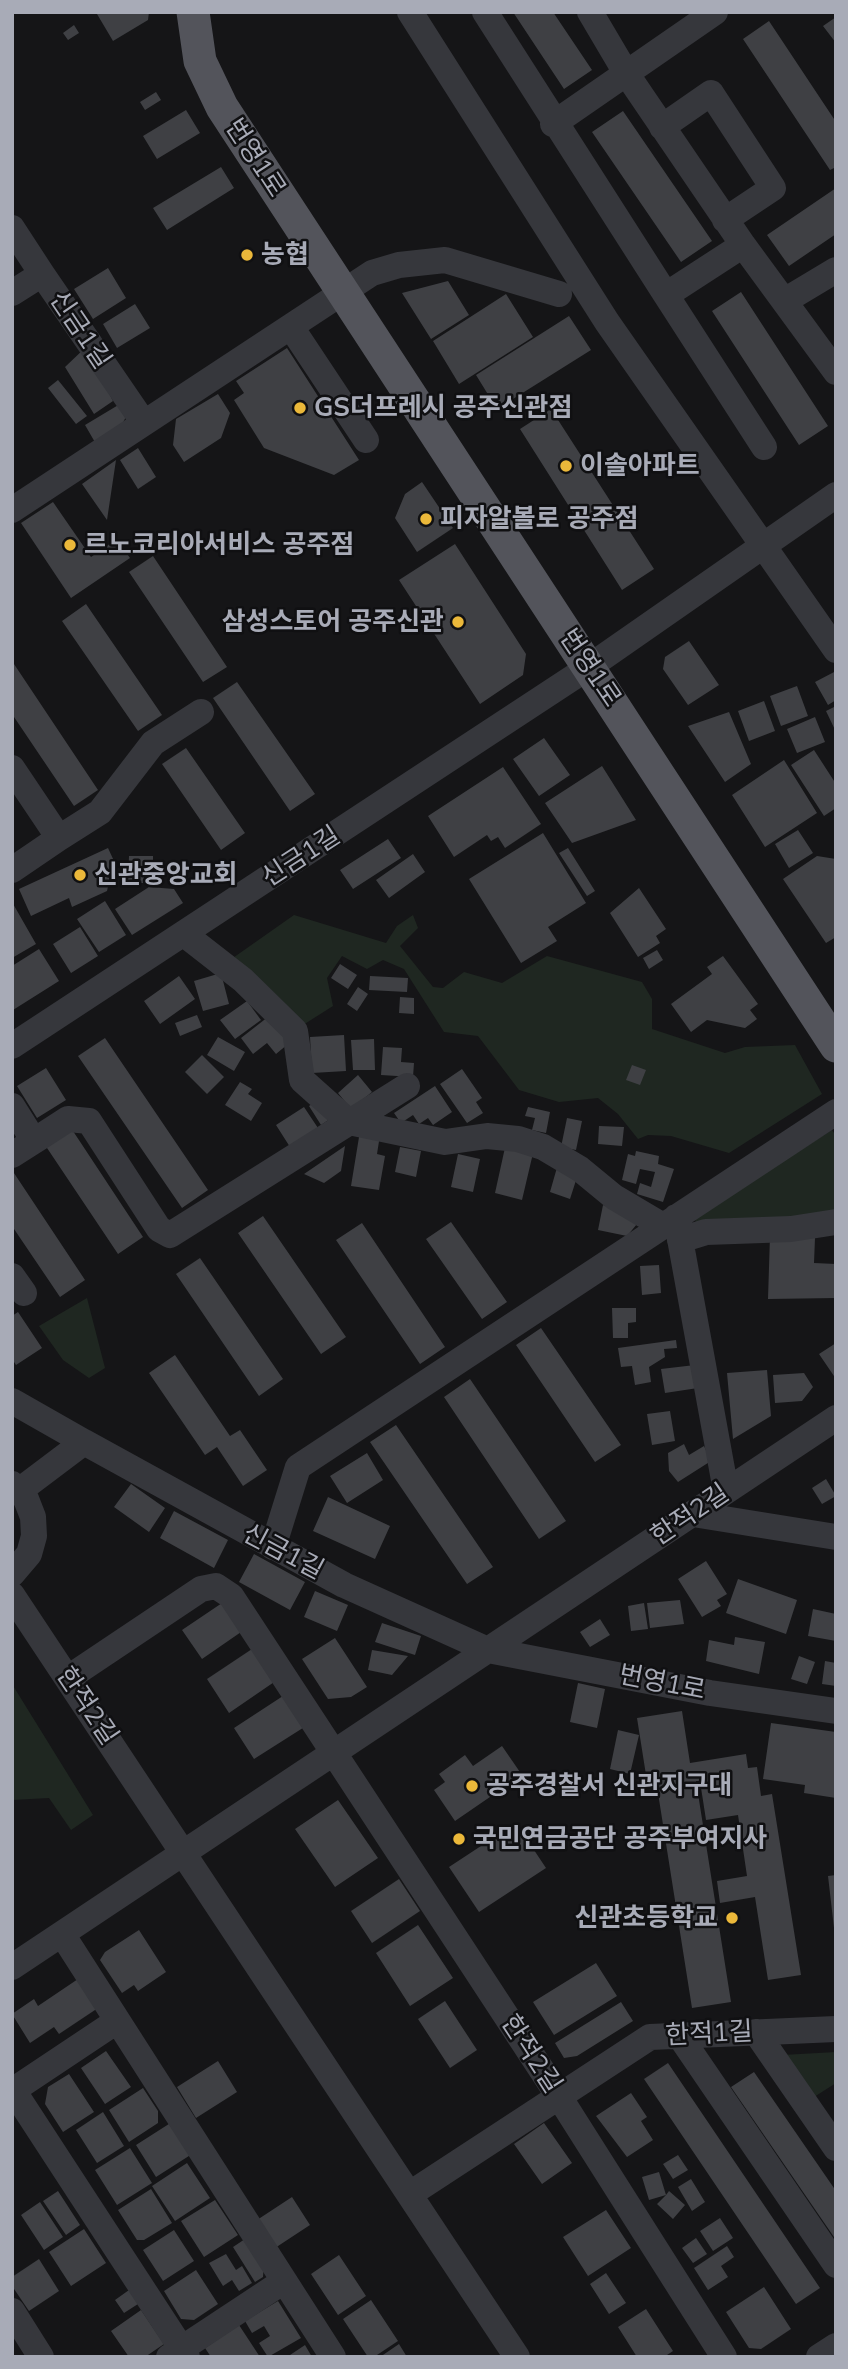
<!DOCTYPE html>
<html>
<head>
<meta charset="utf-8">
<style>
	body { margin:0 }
	#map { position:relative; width:848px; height:2369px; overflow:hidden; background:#151517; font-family:Mulish,sans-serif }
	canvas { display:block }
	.frame { position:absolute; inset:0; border:14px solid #a8abb7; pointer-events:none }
</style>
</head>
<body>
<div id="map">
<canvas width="848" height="2369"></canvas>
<div class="frame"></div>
</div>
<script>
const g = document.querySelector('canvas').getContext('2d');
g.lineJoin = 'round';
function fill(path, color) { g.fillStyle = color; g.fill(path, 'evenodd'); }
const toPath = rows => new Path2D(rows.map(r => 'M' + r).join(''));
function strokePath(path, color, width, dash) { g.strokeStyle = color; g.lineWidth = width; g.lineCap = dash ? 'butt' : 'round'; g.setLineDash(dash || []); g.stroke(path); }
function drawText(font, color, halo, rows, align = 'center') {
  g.font = font + ' Mulish,"Noto Sans KR",sans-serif'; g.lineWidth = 5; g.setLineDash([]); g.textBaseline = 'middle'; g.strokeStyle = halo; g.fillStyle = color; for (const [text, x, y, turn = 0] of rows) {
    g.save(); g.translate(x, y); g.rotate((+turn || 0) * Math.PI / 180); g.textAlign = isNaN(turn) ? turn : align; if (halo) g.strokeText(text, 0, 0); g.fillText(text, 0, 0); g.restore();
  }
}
const green = toPath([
	[294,915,386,943,397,926,413,915,418,928,400,946,433,987,443,988,464,972,502,983,547,956,642,982,652,999,652,1029,725,1053,745,1047,795,1045,822,1094,729,1153,671,1136,648,1135,638,1139,618,1114,598,1098,559,1102,519,1090,478,1036,444,1032,404,969,383,960,367,969,342,956,327,978,333,1006,303,1025,230,960],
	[832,1130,836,1136,836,1213,696,1226,695,1217],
	[87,1298,105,1368,89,1378,63,1360,39,1326],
	[12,1684,93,1815,71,1830,49,1798,12,1800],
	[836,2052,836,2083,811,2099,782,2055]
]);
const building = toPath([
	[100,12,149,12,148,20,113,41,97,14],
	[513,12,553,12,592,70,564,89],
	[836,17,836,43,823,26],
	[769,21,836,122,836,167,830,170,743,39],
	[74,25,79,33,68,40,63,33],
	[156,92,161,100,145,110,140,102],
	[186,110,200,133,157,159,143,136],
	[623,111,712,241,681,262,592,132],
	[221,167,234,188,167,230,153,208],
	[836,188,836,234,789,266,767,235],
	[108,268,126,298,93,319,74,289],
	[448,281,469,315,431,339,402,293],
	[741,292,828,426,799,445,712,311],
	[506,294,533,337,459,384,433,341],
	[135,304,150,328,117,348,103,324],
	[569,316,591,350,497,409,476,375],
	[86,347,113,401,94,414,65,367],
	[287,348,359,460,334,475,264,448,234,400,244,393,236,381],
	[58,380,87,416,76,424,48,388],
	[218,394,230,413,221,438,184,462,173,445,176,419],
	[120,404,127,415,119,430,96,444,85,425],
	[551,409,654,569,622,590,520,429],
	[138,448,156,477,138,489,120,460],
	[116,460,107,520,82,484],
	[422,482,453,528,417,552,395,518,405,494],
	[53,502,91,557,117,539,130,558,71,598,21,523],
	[455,544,526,654,523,675,480,704,399,580],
	[153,556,227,667,203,682,129,572],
	[86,604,162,715,138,731,62,621],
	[689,641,719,685,688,705,663,669,665,657],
	[12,661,98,790,74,806,12,714],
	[836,671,836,700,828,705,815,682],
	[237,682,315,794,290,811,213,698],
	[797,686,808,716,781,726,770,696],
	[764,701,775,731,749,741,738,711],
	[836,706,836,732,826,711],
	[729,712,751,764,725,782,688,726],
	[815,717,825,742,797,753,787,729],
	[544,738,570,775,539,796,513,759],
	[186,748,245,833,221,850,162,764],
	[814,750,836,784,836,808,824,816,791,765],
	[784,760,817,813,765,847,732,795],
	[602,766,636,820,572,843,545,803],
	[503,767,541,824,505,848,498,837,491,841,487,835,454,857,428,816],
	[798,830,813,853,789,868,775,844],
	[543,833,586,903,548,927,557,941,521,963,469,879],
	[388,839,401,858,353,889,340,870],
	[108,848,114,861,107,891,72,907,69,898,31,916,19,889],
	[568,848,595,891,587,896,559,853],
	[413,854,425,872,389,898,376,880],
	[129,856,153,856,153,883,128,883],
	[817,856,836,859,836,937,826,943,783,879],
	[149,887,174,889,183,903,132,935,115,909],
	[639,888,666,929,656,936,660,943,638,957,610,913],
	[105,901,126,935,99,952,77,919],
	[12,902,36,944,12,958],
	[80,927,98,956,71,973,53,944],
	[39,949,59,981,13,1010,12,966],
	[657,950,663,960,649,969,643,958],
	[723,956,758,1004,750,1010,757,1019,745,1028,707,1020,691,1032,671,1004,712,974,707,967],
	[340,964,357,975,348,989,331,978],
	[221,973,229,1004,203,1011,194,981],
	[179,976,195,999,160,1024,144,1001],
	[370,976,408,978,407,992,369,990],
	[358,987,368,994,357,1011,347,1004],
	[400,997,414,998,414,1014,399,1013],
	[247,1001,261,1020,235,1039,220,1020],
	[273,1013,288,1044,276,1054,267,1043,253,1054,241,1038],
	[197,1015,202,1027,180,1036,175,1023],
	[344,1035,346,1071,312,1073,310,1037],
	[218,1037,245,1052,234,1071,207,1055],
	[105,1038,208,1190,182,1208,78,1056],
	[374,1039,375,1070,353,1070,351,1040],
	[383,1047,402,1048,401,1062,414,1063,413,1077,381,1075],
	[202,1055,224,1077,207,1094,185,1072],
	[632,1065,646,1070,640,1085,626,1080],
	[46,1068,66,1100,37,1118,17,1086],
	[462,1069,482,1098,476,1102,483,1113,467,1123,440,1084],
	[358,1075,372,1092,351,1109,338,1093],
	[240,1082,252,1089,248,1094,262,1103,251,1121,225,1105],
	[435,1086,452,1112,433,1125,428,1118,419,1124,413,1115,401,1123,394,1113],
	[318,1100,330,1119,321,1125,309,1106],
	[304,1107,318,1128,290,1147,276,1125],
	[528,1107,550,1112,546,1133,532,1130,535,1118,525,1116],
	[567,1118,582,1121,576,1150,561,1147],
	[599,1126,624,1127,622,1146,598,1144],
	[71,1128,143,1237,118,1254,45,1145],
	[360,1131,380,1135,377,1154,385,1156,379,1190,351,1186],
	[506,1143,534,1149,522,1200,495,1193],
	[345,1146,341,1171,324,1183,304,1174],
	[400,1147,421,1151,416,1177,395,1172],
	[636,1151,659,1156,658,1164,674,1169,663,1202,637,1194,640,1183,651,1187,655,1172,640,1169,636,1184,622,1180,628,1154,635,1156],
	[458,1154,480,1159,473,1192,451,1187],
	[558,1164,579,1171,570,1199,550,1192],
	[12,1170,85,1280,60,1297,12,1226],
	[603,1205,642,1218,627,1236,598,1230],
	[263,1216,346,1337,321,1354,238,1233],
	[451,1222,507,1302,482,1319,426,1239],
	[362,1223,445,1347,420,1364,336,1240],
	[770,1236,815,1238,814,1263,836,1264,836,1298,768,1299],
	[200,1258,283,1379,259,1396,176,1274],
	[659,1265,661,1293,642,1295,640,1266],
	[612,1308,636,1308,636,1322,628,1323,628,1338,613,1338],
	[18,1312,42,1348,16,1365,12,1359,12,1316],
	[541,1328,621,1445,595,1462,516,1345],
	[676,1340,677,1348,664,1349,665,1357,649,1367,651,1382,635,1385,632,1366,621,1367,618,1348],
	[836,1343,836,1379,819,1354],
	[175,1355,230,1436,240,1430,267,1470,243,1486,217,1447,205,1455,149,1373],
	[695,1365,698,1388,665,1393,661,1369],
	[767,1370,771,1416,733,1439,727,1373],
	[804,1373,813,1387,802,1401,775,1403,773,1375],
	[470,1379,566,1521,539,1539,444,1397],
	[670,1411,675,1441,652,1445,647,1414],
	[396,1425,493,1567,467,1584,370,1442],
	[684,1444,689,1455,704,1446,711,1461,678,1482,669,1471,668,1453],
	[367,1453,383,1480,347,1503,330,1476],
	[826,1479,836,1496,822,1504,812,1488],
	[131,1484,165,1508,149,1532,114,1507],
	[328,1497,390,1526,375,1559,313,1531],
	[174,1511,228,1540,214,1568,160,1538],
	[254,1554,305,1582,290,1610,239,1582],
	[706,1561,727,1594,717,1600,721,1606,702,1617,678,1579],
	[738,1579,797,1600,786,1634,726,1613],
	[315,1591,348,1605,337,1631,304,1617],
	[680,1600,684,1624,650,1628,647,1603],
	[225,1601,244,1630,202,1659,182,1630],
	[644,1603,648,1629,631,1631,628,1606],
	[813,1609,836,1614,836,1641,808,1636],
	[600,1619,610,1635,590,1647,580,1632],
	[382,1623,421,1636,415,1655,375,1642],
	[735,1637,765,1642,759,1674,706,1661,709,1640,734,1645],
	[335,1638,367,1687,351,1697,328,1699,302,1659],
	[258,1645,280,1678,229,1713,207,1679],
	[372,1650,408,1656,392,1675,368,1670],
	[799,1656,815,1662,807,1684,791,1679],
	[825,1661,836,1663,836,1686,822,1684],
	[578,1683,605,1689,597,1728,570,1722],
	[286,1694,306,1726,254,1759,234,1728],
	[682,1711,690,1763,746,1754,748,1768,757,1767,761,1796,772,1794,801,1975,768,1980,755,1897,720,1903,717,1881,747,1876,738,1815,706,1820,700,1781,696,1781,731,2002,692,2008,655,1774,646,1775,637,1718],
	[771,1723,836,1732,836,1798,804,1793,805,1785,763,1779],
	[618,1730,639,1735,630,1774,610,1769],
	[502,1746,522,1775,455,1821,434,1790,445,1782,439,1774,465,1755,473,1766],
	[338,1800,378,1858,335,1887,295,1829],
	[516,1823,546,1868,479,1912,449,1867],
	[836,1875,836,1927,834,1928,828,1876],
	[399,1879,420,1911,372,1943,351,1911],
	[418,1925,453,1978,410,2006,376,1953],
	[139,1930,166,1972,138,1991,134,1985,122,1993,100,1960,105,1952],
	[596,1963,617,1996,554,2035,533,2002],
	[78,1979,98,2008,59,2034,54,2027,30,2043,12,2014,34,1999,38,2006],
	[445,2001,477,2050,450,2068,418,2019],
	[621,2002,633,2021,577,2056,564,2058,555,2043],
	[106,2051,131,2087,105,2104,81,2068],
	[218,2061,237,2092,196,2118,177,2087],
	[668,2063,820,2288,796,2304,644,2079],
	[754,2072,836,2191,836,2240,731,2087],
	[69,2074,94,2112,63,2132,45,2104,48,2087],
	[143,2088,158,2111,158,2123,129,2142,109,2110],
	[631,2093,647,2117,641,2121,653,2140,627,2157,596,2116],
	[103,2112,124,2146,97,2163,76,2130],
	[172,2122,192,2154,156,2177,136,2145],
	[544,2123,572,2163,542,2184,514,2144],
	[130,2148,152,2183,117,2205,95,2170],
	[678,2155,688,2170,673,2179,663,2164],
	[187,2163,210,2198,175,2221,152,2186],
	[659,2172,666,2195,669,2191,685,2205,673,2219,657,2204,666,2195,649,2200,642,2177],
	[691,2179,705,2202,692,2211,678,2187],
	[151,2189,172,2223,144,2240,137,2240,118,2210],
	[58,2191,80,2225,66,2235,43,2201],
	[292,2197,310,2225,275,2248,257,2220],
	[215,2200,238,2235,204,2257,181,2221],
	[40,2202,63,2237,44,2250,21,2215],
	[606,2210,631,2248,588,2276,563,2237],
	[720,2218,733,2238,713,2251,700,2231],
	[84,2229,106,2263,71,2286,49,2252],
	[174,2230,194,2261,163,2281,143,2250],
	[248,2237,264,2262,263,2277,255,2282,233,2247],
	[696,2238,707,2254,693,2263,682,2248],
	[727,2246,734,2257,721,2266,728,2277,708,2290,694,2268],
	[226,2254,236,2270,242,2266,252,2283,239,2291,232,2280,223,2286,209,2263],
	[339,2255,366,2296,338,2315,311,2274],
	[39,2259,59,2291,29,2311,12,2286,12,2277],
	[196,2270,218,2304,194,2320,181,2319,164,2291],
	[606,2273,626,2303,609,2314,590,2284],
	[764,2287,791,2329,761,2349,749,2348,726,2312],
	[129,2290,138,2304,124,2313,115,2300],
	[371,2300,398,2341,374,2357,368,2357,343,2319],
	[278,2301,301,2338,268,2357,259,2343,270,2336,264,2326,252,2333,245,2321],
	[646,2309,673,2351,664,2357,637,2357,618,2327],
	[141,2310,164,2344,145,2357,129,2357,111,2331],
	[239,2325,260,2357,211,2357,205,2348],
	[399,2344,407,2357,380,2357],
	[305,2345,312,2357,287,2357]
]);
const minor = toPath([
	[410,12,607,322,836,650],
	[485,12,666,295],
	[590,12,626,73,743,245,836,372],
	[553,124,715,12],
	[662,127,711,93,773,188,725,220],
	[12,228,42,274],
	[743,245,666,295,764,447],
	[12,293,42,274,144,423],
	[786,300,836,270],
	[291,327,366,440],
	[12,510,372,273,399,265,445,260,559,294],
	[12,768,59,838,12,870],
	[59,838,100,812,153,743,201,712],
	[184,934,243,980,295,1031,302,1080,349,1122,445,1142,487,1136,518,1139,543,1147,580,1169,614,1197,663,1226],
	[12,1046,589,667,836,495],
	[12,1106,34,1141,68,1119,89,1121,159,1229,170,1235,407,1086],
	[12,1155,34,1141],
	[676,1217,726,1491],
	[680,1240,706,1232,791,1229,836,1222],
	[12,1276,24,1293],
	[12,1401,84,1442],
	[12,1484,26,1499,33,1517,34,1536,29,1554,12,1574],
	[19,1491,84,1442,344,1585,488,1650,710,1693,836,1711],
	[693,1514,836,1537],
	[273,1547,298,1467,836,1112],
	[12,1595,517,2357],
	[68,1678,201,1589,216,1586,231,1596,558,2095,724,2357],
	[62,1934,333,2357],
	[12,1967,836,1418],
	[756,2032,836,2148],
	[679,2035,836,2265],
	[13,2090,187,2357],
	[12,2091,117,2021],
	[410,2194,650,2037,836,2029],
	[12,2311,41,2357],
	[169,2357,284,2281],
	[819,2357,836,2346]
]);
const major = toPath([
	[193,12,200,61,222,107,836,1046]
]);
const markers = [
	[247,255,7,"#ebb83a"],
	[300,408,7,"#ebb83a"],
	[566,466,7,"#ebb83a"],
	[426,519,7,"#ebb83a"],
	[70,545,7,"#ebb83a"],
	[458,622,7,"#ebb83a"],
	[80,875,7,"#ebb83a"],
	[472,1786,7,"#ebb83a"],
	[459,1839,7,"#ebb83a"],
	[732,1918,7,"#ebb83a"]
];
const streetNames = [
	["번영1로",255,158,57],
	["신금1길",80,330,56],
	["번영1로",590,668,56],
	["신금1길",301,857,-33],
	["한적2길",690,1515,-34],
	["신금1길",283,1552,28],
	["번영1로",662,1683,11],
	["한적2길",87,1706,56],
	["한적1길",709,2034,-3],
	["한적2길",531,2054,57]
];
const poiNames = [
	["농협",261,255],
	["GS더프레시 공주신관점",314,408],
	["이솔아파트",580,466],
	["피자알볼로 공주점",440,519],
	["르노코리아서비스 공주점",84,545],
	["삼성스토어 공주신관",444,622,"right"],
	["신관중앙교회",94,875],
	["공주경찰서 신관지구대",486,1786],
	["국민연금공단 공주부여지사",473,1839],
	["신관초등학교",718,1918,"right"]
];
fill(green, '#1f2721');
fill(building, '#3f4044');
strokePath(minor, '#36373c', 26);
strokePath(major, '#53545b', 33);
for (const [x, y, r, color] of markers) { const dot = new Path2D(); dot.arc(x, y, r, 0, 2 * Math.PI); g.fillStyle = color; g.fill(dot); strokePath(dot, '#101012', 2.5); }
drawText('26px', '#a8abb7', '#101012', streetNames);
drawText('bold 26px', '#a8abb7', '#101012', poiNames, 'left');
</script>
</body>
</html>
